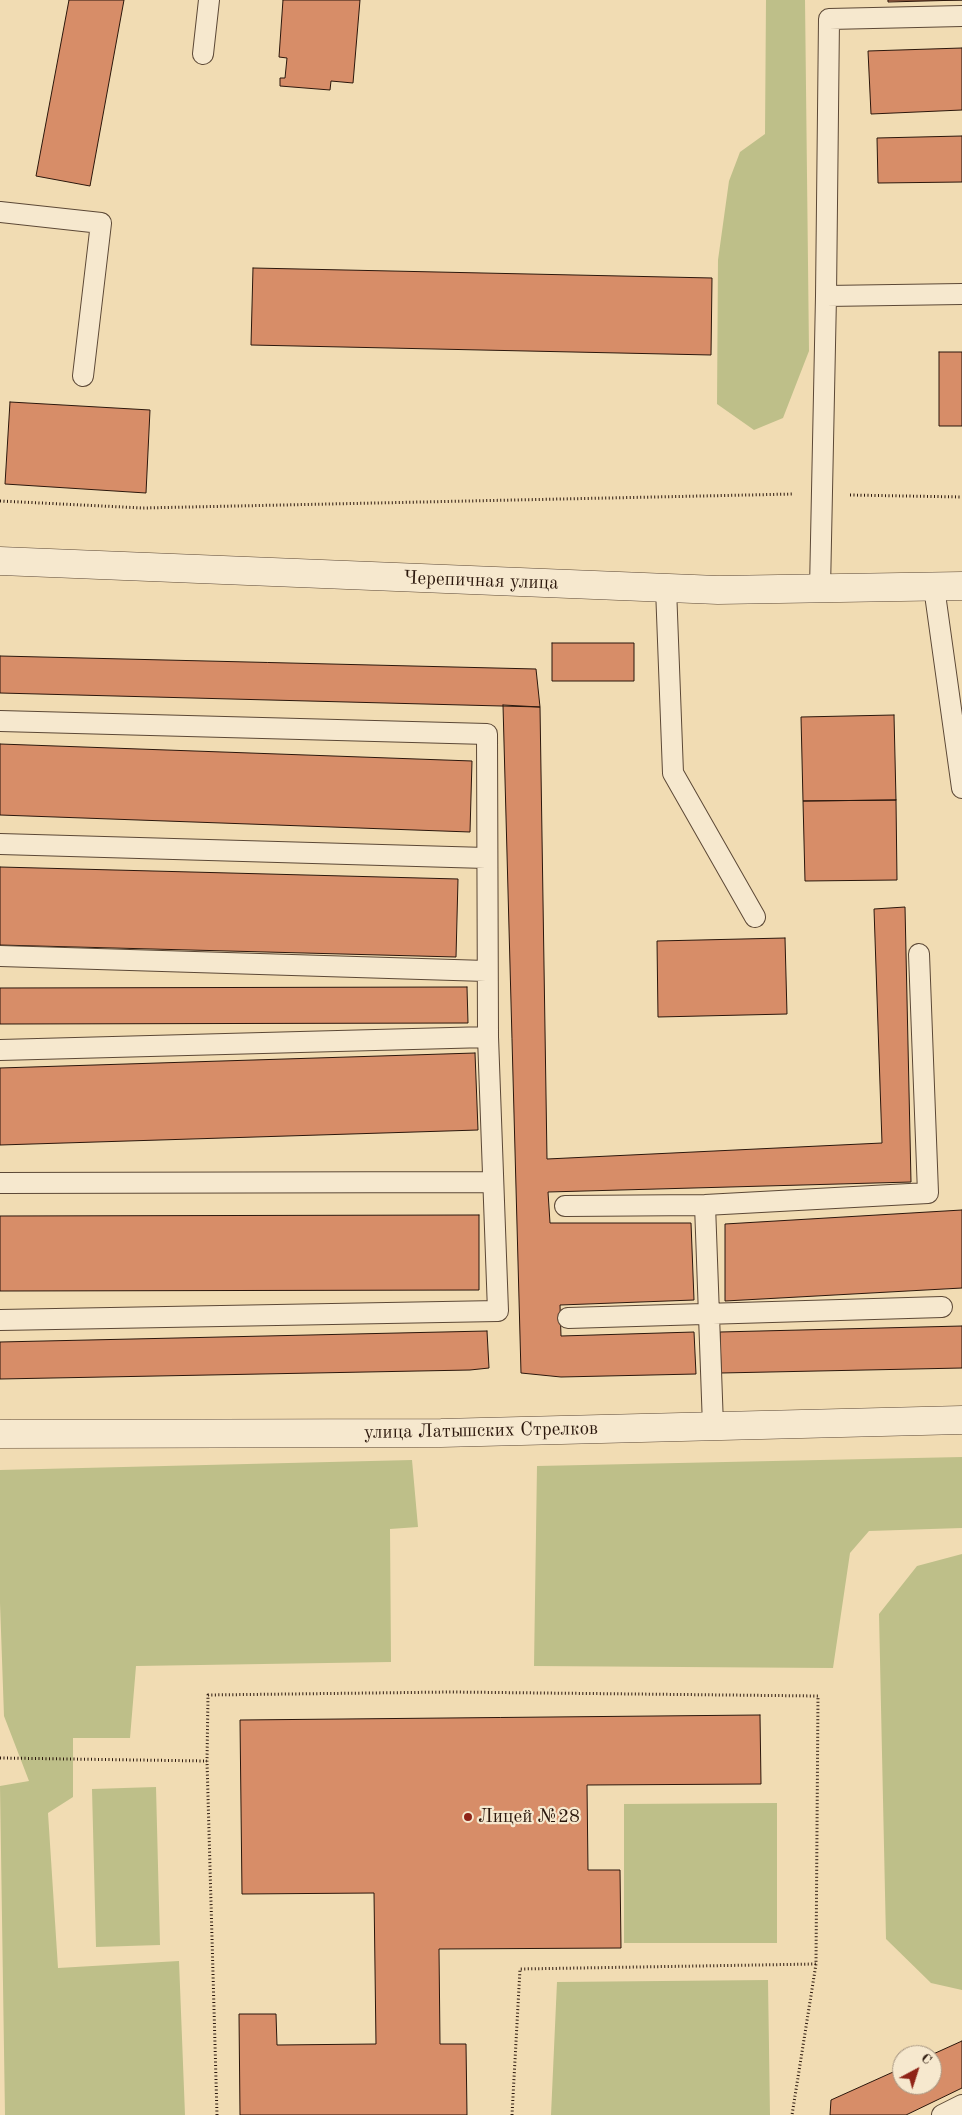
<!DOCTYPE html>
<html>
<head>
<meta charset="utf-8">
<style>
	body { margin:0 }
	#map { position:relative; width:962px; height:2115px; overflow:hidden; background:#f1dcb3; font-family:"Old Standard TT",serif }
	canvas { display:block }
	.north { position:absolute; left:892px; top:2045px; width:50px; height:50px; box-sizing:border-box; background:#f6e8ce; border:1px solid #a59480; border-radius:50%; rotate:40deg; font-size:14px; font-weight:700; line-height:20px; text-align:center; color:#2b170c }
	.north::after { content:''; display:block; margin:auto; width:18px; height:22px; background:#8f2418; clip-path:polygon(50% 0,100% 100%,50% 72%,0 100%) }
</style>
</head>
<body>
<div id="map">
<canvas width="962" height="2115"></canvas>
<div class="north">С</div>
</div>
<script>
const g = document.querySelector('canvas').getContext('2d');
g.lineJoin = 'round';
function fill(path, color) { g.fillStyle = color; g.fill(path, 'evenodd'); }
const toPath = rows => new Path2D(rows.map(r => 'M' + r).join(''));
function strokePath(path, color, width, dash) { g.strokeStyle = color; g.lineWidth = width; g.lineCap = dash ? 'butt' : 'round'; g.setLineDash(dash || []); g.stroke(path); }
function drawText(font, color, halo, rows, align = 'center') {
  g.font = font + ' "Old Standard TT",serif'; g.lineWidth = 4.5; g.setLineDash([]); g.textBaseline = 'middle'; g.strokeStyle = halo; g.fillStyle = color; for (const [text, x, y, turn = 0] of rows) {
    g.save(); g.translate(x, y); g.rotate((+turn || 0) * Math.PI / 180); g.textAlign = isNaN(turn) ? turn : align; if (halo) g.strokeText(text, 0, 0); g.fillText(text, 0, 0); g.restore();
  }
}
const green = toPath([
	[766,0,805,0,809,351,783,418,754,430,717,404,718,260,729,181,740,152,765,134],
	[962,1457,962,1528,869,1531,850,1553,833,1668,534,1666,537,1466],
	[412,1460,418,1527,390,1529,391,1662,136,1666,130,1738,73,1738,73,1797,48,1813,58,1968,179,1961,185,2115,5,2115,0,1786,29,1781,4,1716,0,1603,0,1470],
	[962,1554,962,1990,931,1983,886,1939,879,1614,917,1566],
	[156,1787,160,1945,96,1947,92,1789],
	[777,1803,777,1943,624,1943,624,1804],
	[768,1980,770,2115,551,2115,557,1982]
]);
const building = toPath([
	[69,0,124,0,90,186,36,176,69,0],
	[283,0,360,0,353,83,331,81,330,90,280,86,280,78,285,78,287,58,279,57,283,0],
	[888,0,962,0,888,2,888,0],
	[962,48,962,110,871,114,868,51,962,48],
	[962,136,962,182,878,183,877,138,962,136],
	[253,268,712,278,711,355,251,345,253,268],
	[939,352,962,352,962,426,939,426,939,352],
	[10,402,150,410,146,493,5,484,10,402],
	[552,643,634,643,634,681,552,681,552,643],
	[0,656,536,669,540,707,0,693,0,656],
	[503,705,540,707,547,1159,882,1143,874,909,905,907,911,1182,548,1192,550,1223,691,1223,694,1300,560,1305,561,1336,694,1332,696,1374,561,1377,521,1373,503,705],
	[894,715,896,800,803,801,801,717,894,715],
	[0,744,472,761,470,832,0,815,0,744],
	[896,800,897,880,805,881,803,801,896,800],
	[0,867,458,879,456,957,0,945,0,867],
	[785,938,787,1014,658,1017,657,941,785,938],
	[467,987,468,1023,0,1024,0,988,467,987],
	[475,1053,478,1130,0,1145,0,1068,475,1053],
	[962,1210,962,1288,725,1301,725,1224,962,1210],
	[479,1215,479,1290,0,1291,0,1216,479,1215],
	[962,1326,962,1368,721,1373,720,1332,962,1326],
	[487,1331,489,1368,470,1370,0,1379,0,1342,487,1331],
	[760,1715,761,1784,587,1785,588,1870,620,1870,621,1948,439,1949,440,2044,466,2044,467,2115,240,2115,239,2014,276,2014,277,2045,376,2044,374,1893,242,1894,240,1720,760,1715],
	[962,2041,962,2088,906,2115,830,2115,831,2100,902,2068,902,2085,932,2085,931,2055,962,2041]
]);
const path = toPath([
	[850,495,962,497],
	[0,501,143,508,794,494],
	[0,1758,207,1761],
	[217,2115,207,1761,208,1695,451,1692,818,1696,816,1964,792,2115],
	[512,2115,520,1969,816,1964]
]);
const service = toPath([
	[203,54,209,0],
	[0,212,101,223,83,376],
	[826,296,962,294],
	[934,587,962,788],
	[666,588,673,773,755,917],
	[820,589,826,296,829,19,962,16],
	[0,721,487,734,488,1037],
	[0,844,486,858],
	[0,956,486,971],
	[0,1050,488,1037,498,1311,0,1320],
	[0,1183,493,1182],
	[705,1205,713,1426],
	[565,1206,705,1205,928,1193,919,954],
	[568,1318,942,1307],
	[942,2115,962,2105]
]);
const minor = toPath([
	[0,561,718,590,962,586]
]);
const tertiary = toPath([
	[0,1434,441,1433,962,1420]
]);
const markers = [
	[468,1817,5,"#8f2418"]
];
const streetNames = [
	["Черепичная улица",481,581,2],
	["улица Латышских Стрелков",481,1431,-1]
];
const poiNames = [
	["Лицей №28",478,1817]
];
fill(green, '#bebf89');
fill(building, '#d78d68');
strokePath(building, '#2b170c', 1);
strokePath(service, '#5c4836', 22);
strokePath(minor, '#5c4836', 29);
strokePath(tertiary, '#5c4836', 29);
strokePath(path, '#2b170c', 3, [1, 2.5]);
strokePath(service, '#f6e8ce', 20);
strokePath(minor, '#f6e8ce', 28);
strokePath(tertiary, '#f6e8ce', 28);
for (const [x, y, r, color] of markers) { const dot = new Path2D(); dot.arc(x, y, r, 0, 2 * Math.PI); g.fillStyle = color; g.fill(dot); strokePath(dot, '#f6e8ce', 2); }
drawText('19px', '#2b170c', '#f6e8ce', streetNames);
drawText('19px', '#2b170c', '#f6e8ce', poiNames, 'left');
</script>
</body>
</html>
